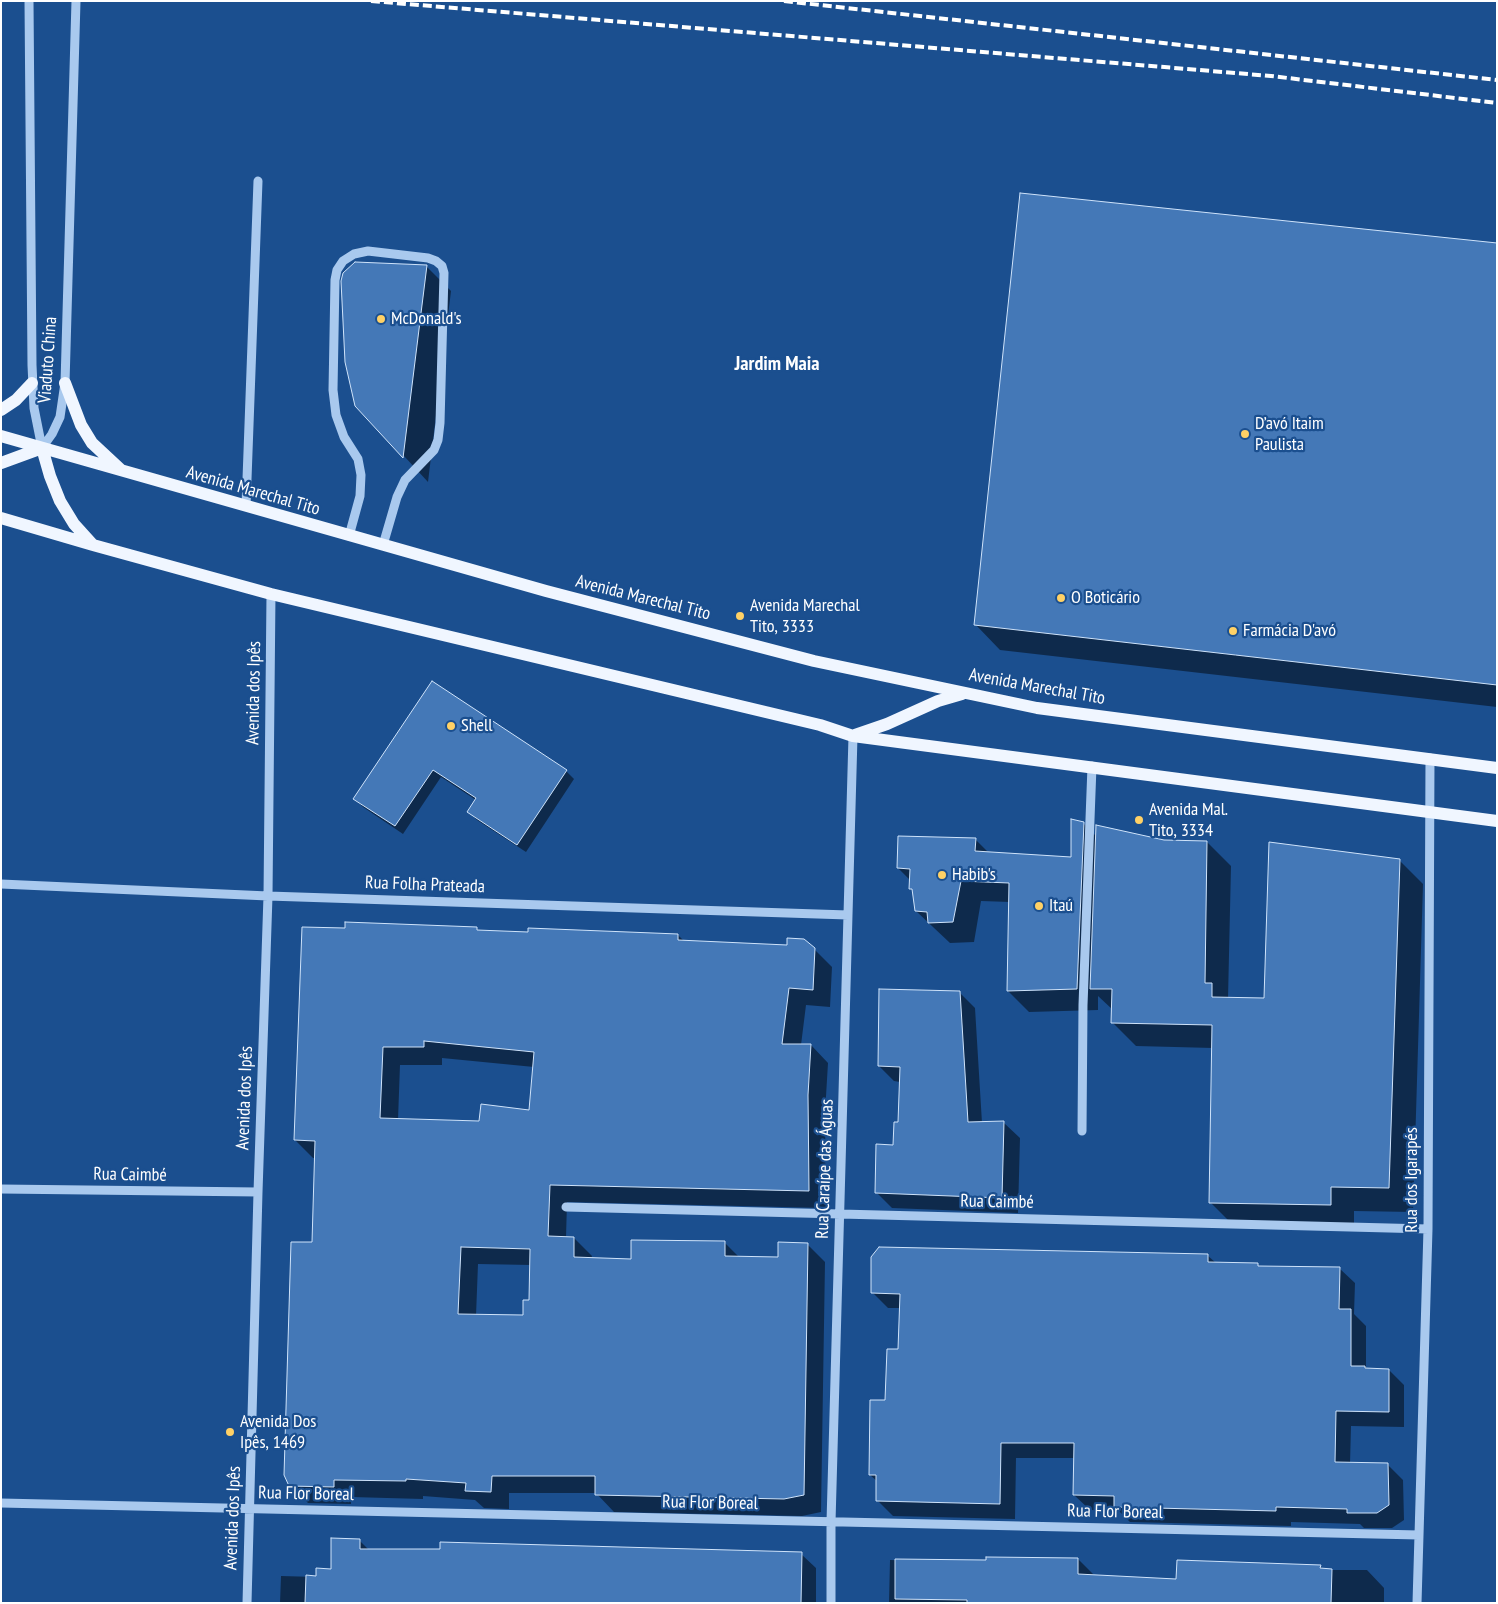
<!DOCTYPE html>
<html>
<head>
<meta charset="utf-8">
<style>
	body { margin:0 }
	#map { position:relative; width:1498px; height:1604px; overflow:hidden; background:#1b4f8f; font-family:"PT Sans Narrow",sans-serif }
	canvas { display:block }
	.frame { position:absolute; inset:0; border:2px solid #fff; pointer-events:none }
</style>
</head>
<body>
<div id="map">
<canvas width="1498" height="1604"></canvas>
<div class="frame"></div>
</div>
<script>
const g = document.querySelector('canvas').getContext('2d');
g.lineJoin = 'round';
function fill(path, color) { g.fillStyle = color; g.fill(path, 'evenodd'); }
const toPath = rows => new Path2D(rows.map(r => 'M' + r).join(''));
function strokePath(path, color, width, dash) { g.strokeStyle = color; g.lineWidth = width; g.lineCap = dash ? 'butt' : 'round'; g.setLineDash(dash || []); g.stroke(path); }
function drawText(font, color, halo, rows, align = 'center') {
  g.font = font + ' "PT Sans Narrow",sans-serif'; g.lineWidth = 4.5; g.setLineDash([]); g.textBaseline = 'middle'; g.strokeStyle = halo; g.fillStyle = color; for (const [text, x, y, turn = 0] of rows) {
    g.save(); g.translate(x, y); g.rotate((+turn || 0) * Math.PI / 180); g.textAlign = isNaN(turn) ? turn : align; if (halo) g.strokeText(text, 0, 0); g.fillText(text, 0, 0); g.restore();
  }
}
const shadow = toPath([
	[1497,245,1497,707,1000,650,975,624],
	[426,266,451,291,428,482,357,405],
	[432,683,566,771,574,779,526,852,477,820,469,812,476,800,441,777,403,834,363,807,355,799],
	[1083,823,1097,837,1164,841,1207,842,1231,866,1228,999,1265,999,1399,860,1423,884,1413,1212,1354,1211,1354,1229,1235,1227,1211,1203,1213,1048,1136,1046,1112,1022,1113,1010,1098,996,1098,1010,1029,1012,1008,991,1010,902,981,901,974,942,950,943,916,911,914,891,911,888,911,881,898,868,975,839,989,853,1072,858],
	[476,928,479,931,678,935,684,941,814,949,832,967,830,1007,806,1005,801,1045,811,1045,828,1063,825,1113,826,1208,567,1202,566,1238,574,1238,592,1256,591,1259,632,1260,724,1242,739,1257,779,1258,807,1244,825,1262,821,1512,802,1516,614,1512,596,1493,509,1493,509,1509,484,1508,475,1500,423,1496,423,1499,351,1497,351,1504,308,1503,290,1485,313,1244,315,1158,313,1158,295,1140],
	[442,1058,534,1067,530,1111,480,1122,398,1120,400,1065,442,1065],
	[478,1264,531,1265,530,1301,524,1317,476,1316],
	[959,992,975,1008,982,1123,1004,1123,1020,1138,1018,1213,892,1208,876,1192,894,1146,899,1123,900,1082,894,1081,879,1066],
	[1207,1255,1216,1263,1257,1265,1260,1267,1339,1268,1355,1283,1354,1314,1366,1326,1366,1369,1389,1370,1404,1385,1404,1427,1351,1426,1350,1464,1388,1465,1403,1480,1404,1520,1392,1528,1364,1528,1360,1524,1291,1522,1291,1526,1130,1522,1119,1511,1090,1510,1074,1495,1075,1458,1016,1458,1015,1519,893,1516,877,1500,878,1482,870,1475,886,1401,899,1350,901,1308,888,1308,872,1292],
	[359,1540,369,1550,801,1554,816,1568,816,1603,280,1603,281,1576,317,1577,332,1570],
	[1078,1559,1095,1576,1178,1580,1320,1566,1324,1570,1367,1570,1384,1588,1384,1603,889,1603,890,1560,987,1562]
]);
const building = toPath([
	[1020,193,1497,243,1497,685,974,625,1020,193],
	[355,262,427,265,403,458,355,406,345,362,341,281,343,273,355,262],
	[432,681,567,770,517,845,467,812,476,798,433,770,395,826,353,799,432,681],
	[1071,819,1084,822,1077,989,1007,991,1009,883,961,881,953,922,928,923,927,912,915,911,912,889,909,889,910,869,897,868,898,836,976,838,975,851,1071,857,1071,819],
	[1096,825,1164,840,1207,841,1205,983,1212,983,1212,997,1264,998,1269,842,1400,859,1389,1188,1331,1187,1331,1205,1209,1203,1212,1025,1111,1023,1112,989,1090,989,1096,825],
	[345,922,477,927,477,930,528,932,528,928,678,934,678,940,787,945,787,938,804,939,815,948,813,990,789,988,782,1044,811,1044,808,1095,809,1191,550,1185,548,1236,574,1237,574,1257,631,1259,631,1240,725,1241,725,1256,778,1257,778,1242,808,1243,804,1495,784,1499,595,1495,595,1476,492,1476,491,1492,465,1491,466,1483,406,1479,406,1481,334,1480,334,1487,289,1486,284,1475,291,1242,312,1242,315,1141,294,1140,302,927,345,928,345,922],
	[424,1041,534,1052,529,1110,481,1104,479,1121,380,1118,383,1047,424,1047,424,1041],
	[461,1247,530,1249,529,1300,523,1300,523,1315,458,1314,461,1247],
	[879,989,960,991,968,1122,1004,1121,1002,1198,875,1193,876,1144,893,1145,894,1122,898,1122,900,1067,878,1066,879,989],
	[879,1247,1208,1254,1208,1262,1258,1263,1258,1266,1340,1267,1339,1309,1351,1309,1351,1366,1365,1366,1365,1368,1389,1369,1389,1412,1336,1411,1335,1462,1388,1463,1389,1505,1377,1513,1347,1513,1347,1509,1276,1507,1276,1511,1114,1507,1114,1496,1073,1495,1074,1443,1001,1443,1000,1504,876,1501,876,1475,869,1475,870,1400,885,1400,887,1349,898,1349,900,1294,871,1293,871,1257,879,1247],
	[331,1538,360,1539,360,1549,440,1549,440,1542,802,1552,801,1603,305,1603,306,1575,316,1576,316,1568,331,1569,331,1538],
	[986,1557,1078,1558,1078,1574,1176,1579,1177,1560,1321,1565,1320,1568,1332,1569,1331,1603,967,1603,967,1600,895,1599,895,1559,986,1560,986,1557]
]);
const minor = toPath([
	[29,1,32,365,34,408,42,448],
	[42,448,52,434,60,417,65,383,76,1],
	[246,506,258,181],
	[349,536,360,496,361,475,358,459,344,437,336,415,333,390,335,280,337,270,343,261,354,254,368,251,428,258,436,261,442,266,444,273,440,423,438,440,434,450,405,480,397,497,383,545],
	[1,884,268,896,848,915],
	[1082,1131,1083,1005,1092,766],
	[1,1189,258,1192],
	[566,1207,1428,1229],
	[1,1503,1419,1535],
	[247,1603,258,1192,268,896,271,594],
	[831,1603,831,1522,853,736],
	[1417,1603,1428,1229,1430,758]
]);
const major = toPath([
	[65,383,81,425,92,443,121,470],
	[1,410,16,400,32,383],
	[1,436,546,591,814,661,1037,708,1497,768],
	[1,463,42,448,50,476,60,501,74,524,93,545],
	[1,518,93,545,271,594,820,725,853,736,1497,821],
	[855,735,887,724,938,701,962,694]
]);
const rail = toPath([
	[371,1,1271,76,1497,103],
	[784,1,1497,80]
]);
const markers = [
	[381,319,5,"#ffd166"],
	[1245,434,5,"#ffd166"],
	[1061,598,5,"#ffd166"],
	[740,616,5,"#ffd166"],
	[1233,631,5,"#ffd166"],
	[451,726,5,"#ffd166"],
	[1139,820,5,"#ffd166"],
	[942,875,5,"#ffd166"],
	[1039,906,5,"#ffd166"],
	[230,1432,5,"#ffd166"]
];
const poiNames = [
	["McDonald's",391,319],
	["D’avó Itaim",1255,424],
	["Paulista",1255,445],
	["O Boticário",1071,598],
	["Avenida Marechal",750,606],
	["Tito, 3333",750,627],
	["Farmácia D'avó",1243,631],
	["Shell",461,726],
	["Avenida Mal.",1149,810],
	["Tito, 3334",1149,831],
	["Habib's",952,875],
	["Itaú",1049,906],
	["Avenida Dos",240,1422],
	["Ipês, 1469",240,1443]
];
const streetNames = [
	["Viaduto China",48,360,-86],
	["Avenida Marechal Tito",253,491,16],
	["Avenida Marechal Tito",643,598,14],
	["Avenida Marechal Tito",1037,687,10],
	["Avenida dos Ipês",254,693,-89],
	["Rua Folha Prateada",425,885,2],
	["Avenida dos Ipês",245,1098,-88],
	["Rua Caraípe das Águas",825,1169,-88],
	["Rua Caimbé",130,1175,1],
	["Rua dos Igarapés",1412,1180,-90],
	["Rua Caimbé",997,1202,1],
	["Rua Flor Boreal",306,1494,1],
	["Rua Flor Boreal",710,1503,1],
	["Rua Flor Boreal",1115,1512,1],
	["Avenida dos Ipês",233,1518,-88]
];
const quarterNames = [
	["Jardim Maia",777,364]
];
fill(shadow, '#0007');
fill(building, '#4478b7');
strokePath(building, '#cfe3fa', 1);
strokePath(minor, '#a9c9ee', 9);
strokePath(major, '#f0f6ff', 12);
strokePath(rail, '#fff', 4, [9, 4]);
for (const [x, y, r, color] of markers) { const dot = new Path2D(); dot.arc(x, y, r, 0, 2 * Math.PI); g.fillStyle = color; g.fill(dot); strokePath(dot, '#1b4f8f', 2); }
drawText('18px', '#fff', '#1b4f8f', poiNames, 'left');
drawText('18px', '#fff', '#1b4f8f', streetNames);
drawText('bold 20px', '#fff', '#1b4f8f', quarterNames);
</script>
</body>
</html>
